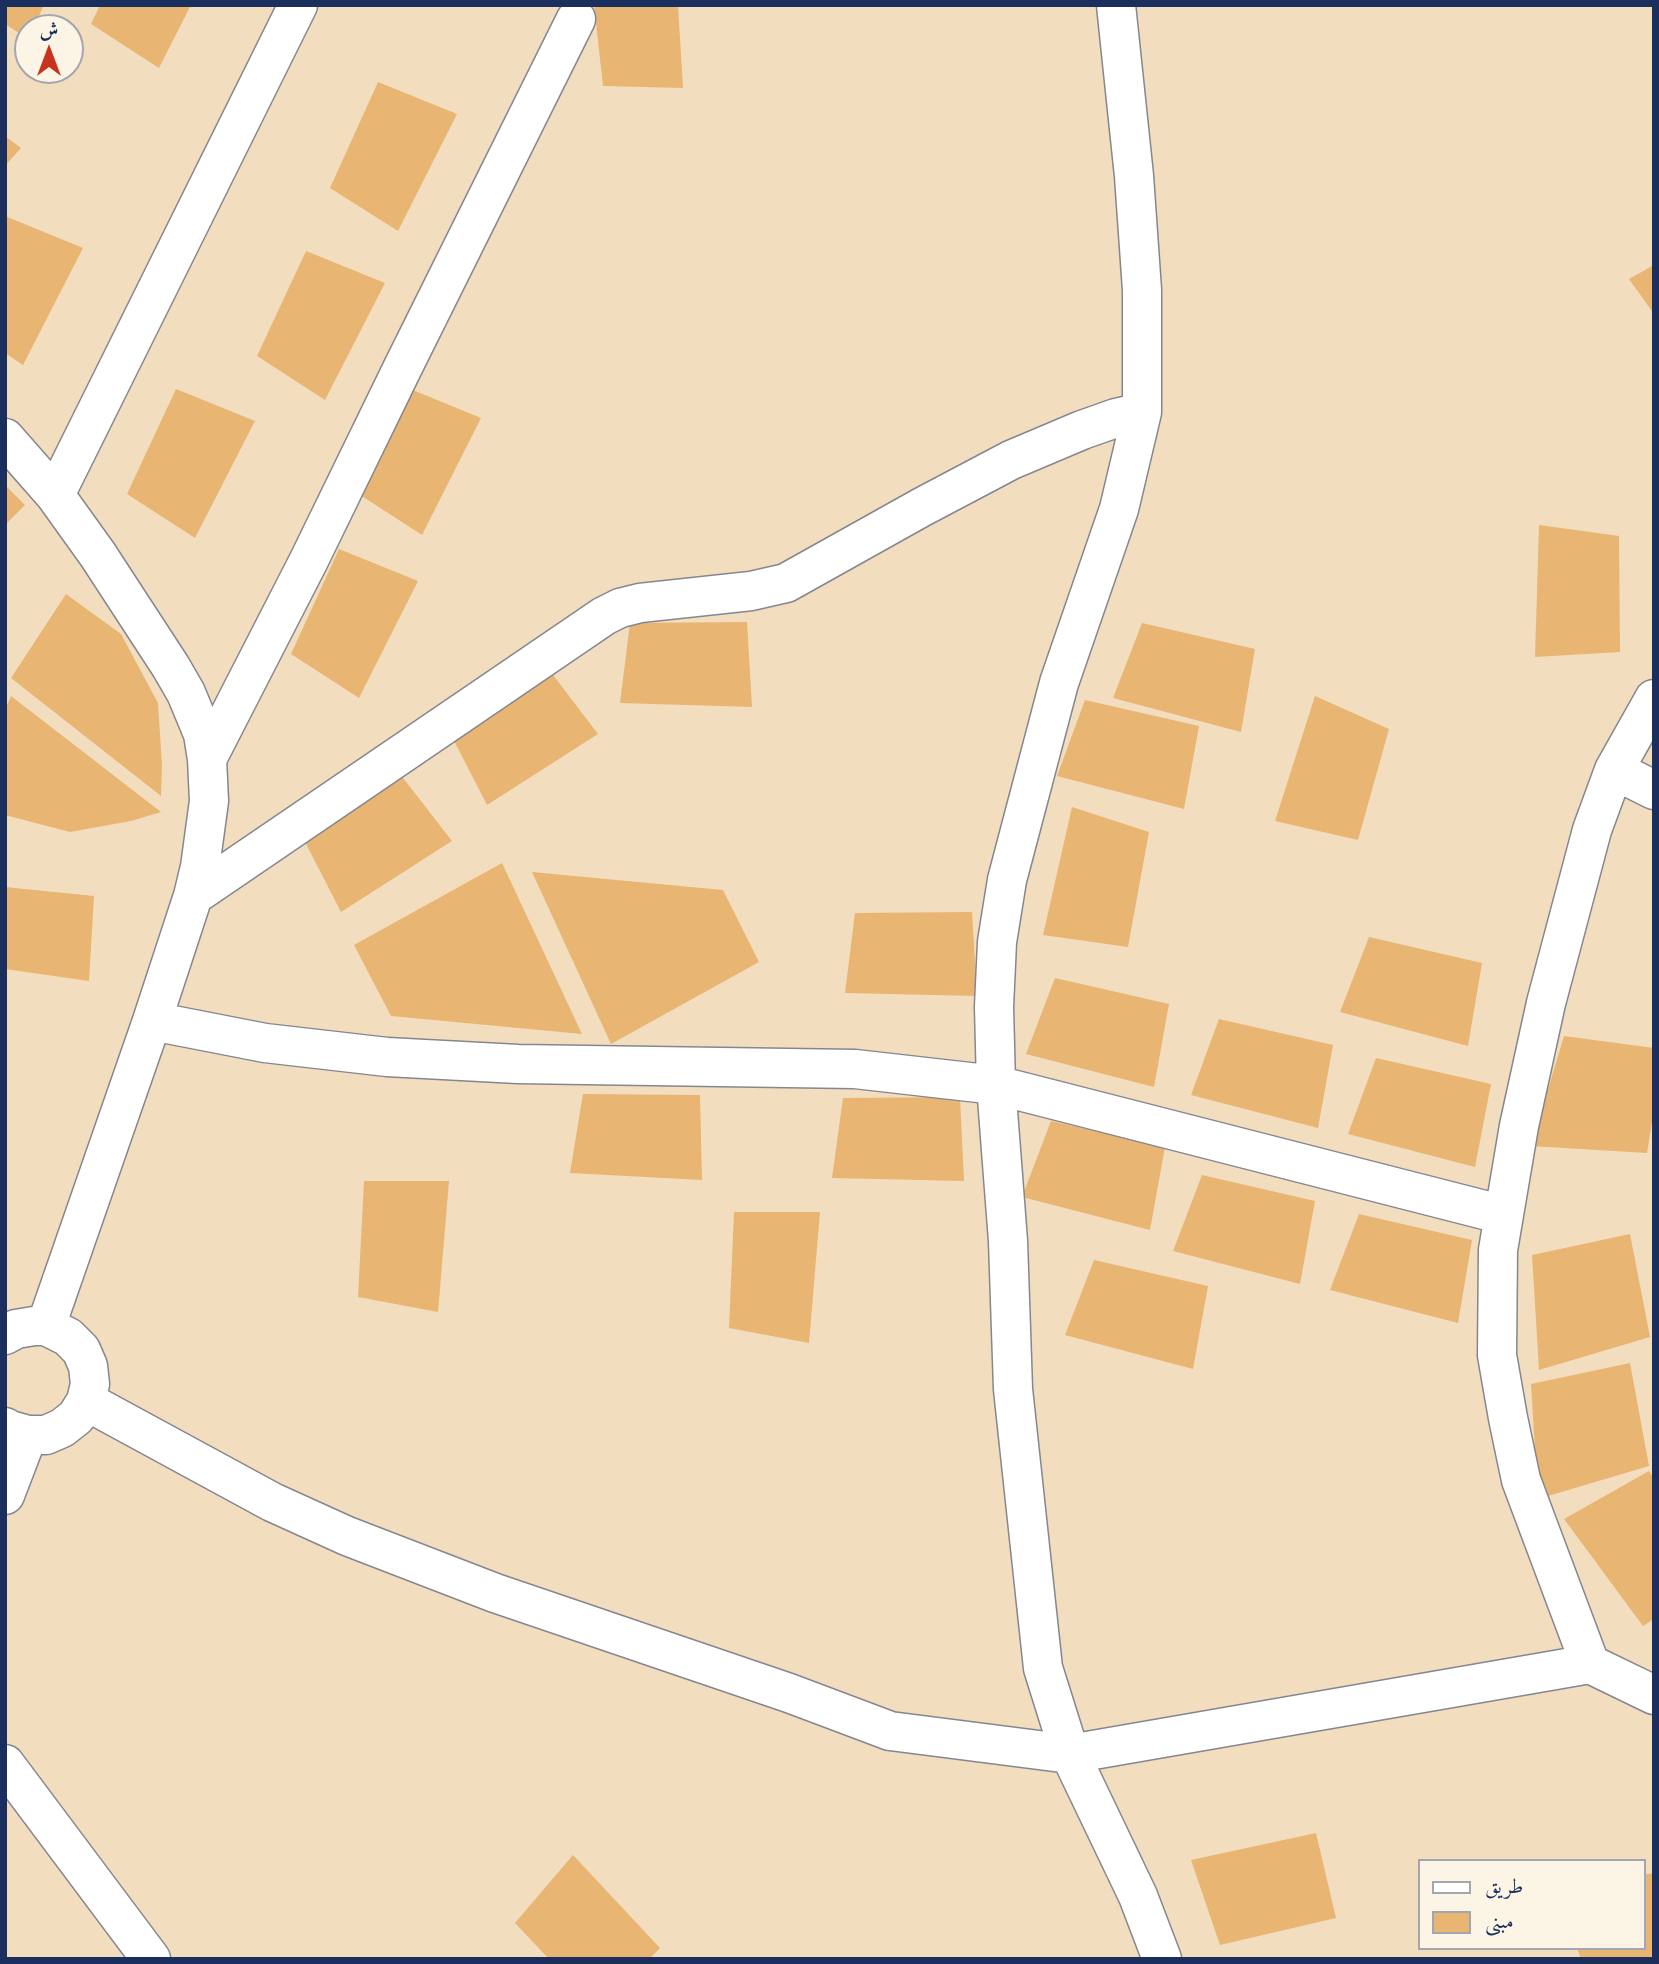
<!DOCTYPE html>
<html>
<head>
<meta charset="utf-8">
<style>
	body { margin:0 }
	#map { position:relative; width:1659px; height:1964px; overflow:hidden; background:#f2debf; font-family:"IM FELL French Canon",Amiri,serif }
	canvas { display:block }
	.frame { position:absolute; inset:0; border:7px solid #1b2f5e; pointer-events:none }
	.legend { position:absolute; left:1418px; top:1859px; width:228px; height:91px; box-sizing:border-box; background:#fcf5e5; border:2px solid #a2a6af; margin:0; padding:9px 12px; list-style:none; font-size:21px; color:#1b2f5e }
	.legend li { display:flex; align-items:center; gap:14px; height:35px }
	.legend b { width:35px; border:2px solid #a2a6af }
	.north { position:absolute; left:14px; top:14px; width:70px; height:70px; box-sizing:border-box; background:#fcf5e5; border:2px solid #a2a6af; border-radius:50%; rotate:0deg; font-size:19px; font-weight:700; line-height:28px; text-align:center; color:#1b2f5e }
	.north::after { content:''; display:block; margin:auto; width:24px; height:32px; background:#c8321e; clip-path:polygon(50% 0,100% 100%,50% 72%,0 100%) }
</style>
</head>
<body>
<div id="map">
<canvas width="1659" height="1964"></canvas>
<div class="frame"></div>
<ul class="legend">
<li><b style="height:9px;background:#fff"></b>طريق</li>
<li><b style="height:19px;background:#e8b573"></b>مبنى</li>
</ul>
<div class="north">ش</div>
</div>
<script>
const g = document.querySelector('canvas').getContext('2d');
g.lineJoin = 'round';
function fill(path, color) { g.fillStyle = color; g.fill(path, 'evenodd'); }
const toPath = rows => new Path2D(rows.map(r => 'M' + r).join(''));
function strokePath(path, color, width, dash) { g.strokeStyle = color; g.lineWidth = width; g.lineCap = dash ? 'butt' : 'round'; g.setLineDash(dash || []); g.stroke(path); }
const building = toPath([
	[5,5,44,5,33,28,28,28,28,39,5,24],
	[100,5,191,5,159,68,91,24],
	[594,5,678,5,683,88,603,86],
	[378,82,457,114,398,231,330,188],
	[5,136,21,148,5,166],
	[5,216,83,248,23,365,5,353],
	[306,251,385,283,325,400,257,356],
	[1654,265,1654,314,1629,279],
	[403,386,481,418,422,535,354,491],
	[176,389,255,421,195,538,127,494],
	[5,485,25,505,5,525],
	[1539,525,1619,536,1620,652,1535,657],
	[339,549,418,581,359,698,291,654],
	[66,594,121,634,158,703,162,765,161,796,11,678],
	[747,622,752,707,620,703,630,623],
	[1142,623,1255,649,1241,732,1113,698],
	[547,667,598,734,487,805,450,733],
	[11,696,161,812,131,821,70,832,5,815,5,710],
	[1315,696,1389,729,1358,840,1275,821],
	[1085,700,1199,726,1184,809,1057,776],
	[400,774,452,841,341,912,304,840],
	[1072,807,1149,832,1128,947,1043,935],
	[502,863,582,1034,391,1016,354,945],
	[532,872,723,890,759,962,611,1044],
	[5,887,94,896,89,981,5,969],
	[972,912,977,996,845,993,855,913],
	[1369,937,1482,963,1468,1046,1340,1012],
	[1055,978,1169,1004,1154,1087,1026,1054],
	[1219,1019,1333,1045,1318,1128,1191,1095],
	[1564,1036,1654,1048,1654,1110,1647,1153,1531,1146],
	[1376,1058,1491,1084,1475,1167,1348,1134],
	[583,1094,700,1095,702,1180,570,1173],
	[960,1097,964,1181,832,1178,843,1098],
	[1051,1121,1165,1147,1150,1230,1022,1197],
	[1202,1175,1315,1201,1300,1284,1173,1251],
	[364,1181,449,1181,438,1312,358,1297],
	[734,1212,820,1212,809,1343,729,1328],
	[1359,1214,1472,1240,1458,1323,1330,1290],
	[1630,1234,1650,1337,1539,1370,1532,1255],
	[1094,1260,1208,1286,1193,1369,1065,1335],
	[1630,1363,1649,1466,1538,1499,1531,1384],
	[1649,1471,1654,1479,1654,1619,1643,1626,1564,1519],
	[1316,1833,1336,1918,1220,1945,1191,1860],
	[573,1855,660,1948,649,1959,549,1959,515,1923],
	[1654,1873,1654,1959,1581,1959,1577,1948,1643,1948,1643,1875]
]);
const minor = toPath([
	[1116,5,1134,176,1142,290,1142,412,1119,509,1059,683,1007,880,997,942,994,1007,996,1085,1008,1241,1013,1389,1043,1668,1070,1754,1138,1896,1162,1959],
	[5,438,55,495,98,555,171,667,186,693,203,734,207,759,209,801,200,867,193,896,152,1021,46,1326],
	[55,495,298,5],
	[1654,699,1614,770,1592,830,1546,1003,1519,1126,1498,1250,1497,1355,1508,1418,1521,1480,1590,1664,1654,1695],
	[207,759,309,560,403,367,576,19],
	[1614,770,1654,790],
	[193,896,604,616,620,608,640,603,751,591,786,583,922,507,1011,460,1082,430,1116,418,1142,412],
	[152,1021,265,1043,387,1057,518,1064,855,1069,996,1085,1504,1215],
	[5,1335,16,1329,34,1326,46,1326,68,1337,81,1350,88,1366,90,1384,86,1401,76,1417,62,1428,46,1435,28,1435,10,1430,5,1427],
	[86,1401,272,1502,347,1536,495,1593,789,1693,890,1731,1070,1754,1590,1664],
	[5,1495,28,1435],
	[5,1764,151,1959]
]);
fill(building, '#e8b573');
strokePath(minor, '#86868e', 41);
strokePath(minor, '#fff', 38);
</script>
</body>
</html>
